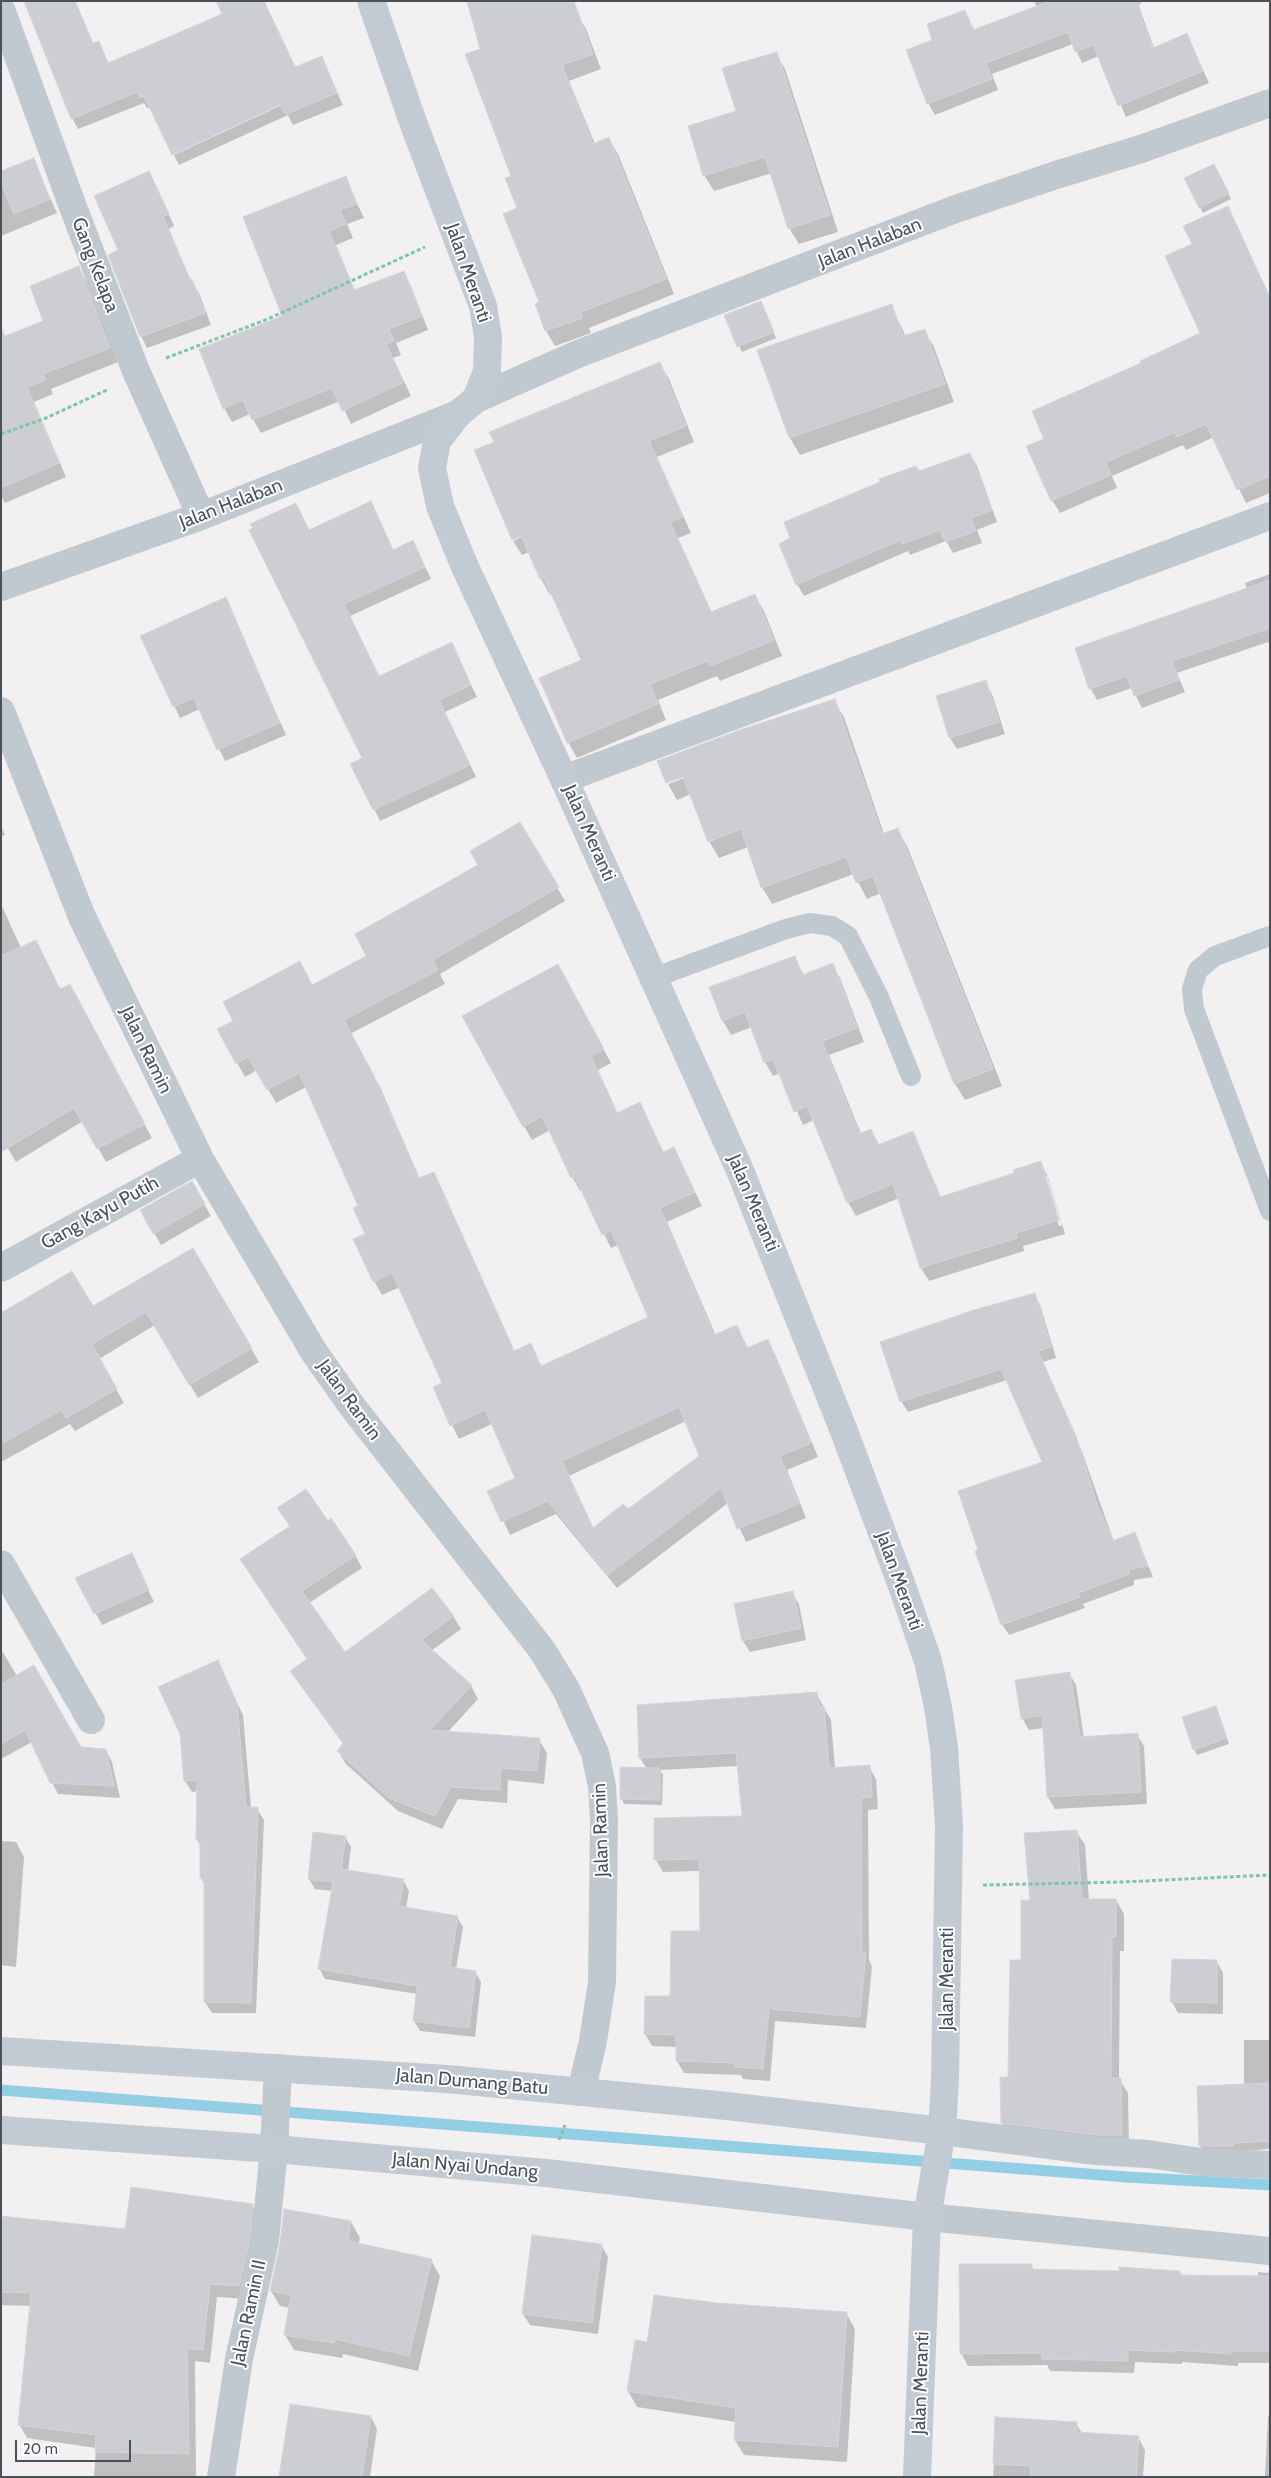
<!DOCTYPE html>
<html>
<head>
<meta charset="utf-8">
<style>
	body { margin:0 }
	#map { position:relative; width:1271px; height:2478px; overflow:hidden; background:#f2f0f0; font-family:Cabin,sans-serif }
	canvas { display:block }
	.frame { position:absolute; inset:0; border:2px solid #49525b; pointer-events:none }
	.scale { position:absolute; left:15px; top:2440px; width:116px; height:22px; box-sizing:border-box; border:2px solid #49525b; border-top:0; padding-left:6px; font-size:15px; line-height:18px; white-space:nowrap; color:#49525b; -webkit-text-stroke:4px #fff; paint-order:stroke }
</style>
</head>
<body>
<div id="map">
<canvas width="1271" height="2478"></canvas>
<div class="frame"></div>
<div class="scale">20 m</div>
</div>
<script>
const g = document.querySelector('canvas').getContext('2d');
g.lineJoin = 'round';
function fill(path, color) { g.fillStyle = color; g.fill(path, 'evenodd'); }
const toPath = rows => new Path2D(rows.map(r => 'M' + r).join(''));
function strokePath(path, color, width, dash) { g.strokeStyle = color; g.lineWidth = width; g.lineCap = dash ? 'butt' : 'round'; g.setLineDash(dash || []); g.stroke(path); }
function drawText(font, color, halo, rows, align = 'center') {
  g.font = font + ' Cabin,sans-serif'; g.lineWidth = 4; g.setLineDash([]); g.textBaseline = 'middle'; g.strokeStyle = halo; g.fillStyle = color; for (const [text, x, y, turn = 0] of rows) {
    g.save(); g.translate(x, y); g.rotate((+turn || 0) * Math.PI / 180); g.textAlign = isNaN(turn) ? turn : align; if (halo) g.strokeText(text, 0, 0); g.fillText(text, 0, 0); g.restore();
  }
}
const shadow = toPath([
	[217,1,264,1,296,68,322,58,343,105,293,125,288,115,179,165,174,155,286,103,147,108,144,103,78,129,72,118,98,42,109,64,224,15],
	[1034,1,1137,1,1154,48,1187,35,1209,83,1126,117,1099,56,1082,63,1073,44,992,74,998,90,935,115,928,103,934,40,965,11,975,31,1037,8],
	[577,14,586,29,601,69,569,81,595,144,609,139,618,154,674,294,589,328,591,333,555,346,546,331,537,304,541,303,512,177],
	[776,53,785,69,838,232,799,244,789,228,772,173,714,191,704,175,737,112],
	[33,159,57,213,1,236,1,172],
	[1217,171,1231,199,1203,213,1200,207],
	[345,178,364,218,347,224,353,238,336,245,355,291,404,273,411,286,428,330,396,343,401,355,393,358,411,396,351,424,340,401,261,433,250,414,232,422,224,408,284,316],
	[155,184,174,226,169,229,191,281,199,293,211,325,147,348,141,336,120,251],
	[1228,207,1270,297,1270,493,1246,503,1214,437,1186,450,1183,445,1112,476,1117,488,1060,513,1052,500,1046,439,1143,363,1202,333,1193,244],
	[79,268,87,282,118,362,51,389,53,394,34,402,66,477,5,503,1,496,1,338,45,321],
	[891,305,906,337,924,330,934,347,954,402,800,455,790,438],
	[763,308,776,338,742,352,725,316],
	[660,364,669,379,694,442,657,457,691,533,678,538,712,613,755,596,764,611,782,656,720,681,717,676,658,700,666,720,577,758,568,742,583,660,552,594,550,595,541,579,529,552,522,555,513,541,527,534,495,443],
	[970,454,977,466,997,522,977,530,982,543,953,553,946,541,910,555,908,551,804,596,797,584,919,473],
	[296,504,309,531,377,515,394,551,413,542,431,579,350,616,379,677,451,644,477,697,445,712,476,777,380,821,352,764,363,759],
	[1270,574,1270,645,1268,642,1177,673,1185,692,1142,708,1132,688,1097,700,1091,689,1076,649,1247,589,1245,583],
	[225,599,286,735,225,761,200,709,180,718,142,636],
	[985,682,992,694,1005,734,957,749,950,738],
	[834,701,844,717,884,834,897,829,907,846,1002,1086,965,1100,955,1084,881,893,867,899,854,874,772,904,762,887,748,847,719,858,709,841,691,794,677,800,668,784,690,776,689,774,668,782,668,784,659,762],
	[520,824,565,901,440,974,445,984,350,1034,380,1087,420,1179,433,1173,441,1187,515,1352,530,1345,542,1367,650,1318,618,1245,611,1248,582,1190,580,1191,573,1178,550,1130,532,1140,524,1126,565,979,611,1063,598,1070,618,1114,639,1104,664,1153,673,1148,702,1206,667,1222,716,1336,737,1327,748,1348,767,1340,775,1354,818,1457,787,1470,806,1518,746,1542,728,1503,617,1588,556,1514,510,1535,489,1491,516,1479,492,1424,459,1439,452,1425,444,1384,400,1287,382,1295,374,1281,367,1234,359,1207,306,1087,276,1103,257,1070,245,1077,219,1030,312,986,368,956,480,865],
	[686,1421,701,1457,627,1511,594,1529,569,1476],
	[1,825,5,835,1,836],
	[1,904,21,948,36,941,60,990,78,999,152,1138,106,1162,83,1121,16,1162,1,1137],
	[794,957,804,975,832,965,840,978,864,1042,829,1055,861,1134,871,1130,880,1146,913,1133,941,1197,1015,1174,1041,1163,1048,1177,1065,1234,1023,1246,1024,1251,929,1281,921,1268,899,1198,856,1216,848,1202,814,1120,803,1125,780,1073,773,1076,765,1062,752,1027,731,1035,723,1021,711,988],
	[1044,1176,1047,1176,1062,1225,1059,1226],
	[192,1183,211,1216,161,1245,141,1210],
	[192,1249,259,1362,198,1398,155,1325,99,1359,124,1403,75,1431,70,1424,1,1462,1,1314,92,1308],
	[1034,1294,1040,1305,1056,1358,1043,1362,1081,1449,1114,1542,1135,1534,1153,1577,1134,1580,1134,1585,1083,1604,1085,1608,1009,1635,1002,1624,980,1550,1044,1463,1007,1380,908,1412,901,1401],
	[279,1509,328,1522,355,1555,362,1568,309,1603,345,1653,453,1616,461,1629,431,1651,471,1686,478,1699,447,1733,539,1740,547,1753,544,1784,508,1780,507,1803,458,1799,442,1829,398,1811,346,1764,338,1751,344,1745,292,1671,308,1659,290,1527],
	[131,1555,154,1602,102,1625,77,1579],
	[792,1593,799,1604,806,1640,750,1652,743,1641],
	[1,1649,17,1676,81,1749,106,1750,112,1762,120,1798,58,1794,32,1742,1,1759],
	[223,1673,243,1715,251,1808,257,1809,264,1820,256,2013,212,2013,205,2002,205,1885,201,1878,201,1847,197,1839,198,1791,192,1792,185,1781],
	[1069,1673,1076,1685,1084,1738,1137,1735,1144,1746,1147,1804,1055,1809,1048,1797,1044,1728,1029,1730,1022,1718],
	[816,1693,831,1720,835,1768,869,1767,876,1779,878,1809,868,1810,869,1960,872,1966,866,2028,775,2021,770,2081,743,2079,741,2075,684,2073,677,2061,677,2047,652,2046,645,2034,672,1998,701,1933,700,1871,663,1872,656,1860,743,1817,738,1766,660,1770,663,1775,662,1805,624,1804,621,1798,647,1769,640,1758],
	[1216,1707,1229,1744,1197,1755,1194,1749],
	[1076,1831,1085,1845,1089,1900,1116,1900,1124,1914,1124,1951,1120,1951,1119,2079,1128,2093,1129,2149,1010,2137,1002,2123,1010,2078,1031,1901],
	[345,1837,351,1847,348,1871,403,1880,409,1891,406,1908,457,1917,463,1927,456,1969,475,1972,481,1982,475,2037,420,2031,414,2021,417,1994,325,1979,319,1968,333,1891,315,1889,309,1879],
	[1,1841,16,1842,24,1857,16,1967,1,1965],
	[1217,1962,1223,1973,1223,2014,1178,2013,1172,2002],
	[1244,2040,1270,2040,1270,2149,1205,2154,1200,2146,1244,2085],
	[252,2205,260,2219,247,2299,217,2297,210,2363,195,2361,196,2477,94,2477,96,2448,27,2438,19,2424,31,2306,1,2305,1,2218,126,2230],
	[351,2222,360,2238,358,2244,431,2260,440,2276,418,2371,343,2354,342,2358,294,2350,285,2335,290,2308,280,2306,271,2291],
	[601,2245,608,2257,598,2334,530,2325,523,2314],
	[1031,2265,1034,2270,1179,2272,1182,2276,1258,2277,1258,2272,1270,2273,1270,2363,1238,2363,1238,2366,1182,2362,1182,2364,1135,2362,1134,2373,1050,2371,1047,2365,968,2366,961,2353],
	[717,2305,846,2313,855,2329,847,2462,744,2455,735,2440,736,2422,637,2407,628,2391,636,2341,648,2343],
	[1268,2416,1270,2416,1270,2477,1265,2477],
	[371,2417,377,2429,370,2477,280,2477],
	[997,2418,1076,2423,1082,2433,1138,2437,1145,2450,1143,2477,993,2477]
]);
const stream = toPath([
	[1,2090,1127,2177,1270,2185]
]);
const building = toPath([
	[24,1,75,1,93,43,99,41,108,63,222,14,216,1,264,1,295,67,322,56,337,93,286,114,280,105,172,155,144,96,140,98,137,92,71,119,24,1],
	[467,1,574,1,593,54,562,65,593,144,609,137,666,279,581,312,583,318,545,331,535,304,539,302,503,214,517,208,505,178,511,176,465,54,480,49,467,1],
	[1050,1,1140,1,1141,4,1137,6,1153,48,1187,33,1203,71,1118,106,1093,45,1075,52,1068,32,986,63,992,79,927,104,906,50,932,40,927,24,965,10,973,30,1050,1],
	[777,52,830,215,788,229,765,157,703,176,688,126,736,111,722,68,777,52],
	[34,158,50,199,14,214,1,183,1,171,34,158],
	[1214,164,1229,193,1199,208,1184,178,1214,164],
	[149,171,169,214,163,217,190,280,192,279,205,313,140,337,108,255,118,250,94,196,149,171],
	[346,176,357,204,340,210,346,224,329,231,354,290,404,271,422,316,389,329,394,341,386,344,404,382,342,411,332,388,252,420,243,400,223,409,199,349,282,316,243,217,346,176],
	[1228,206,1270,298,1270,476,1237,490,1206,424,1177,437,1175,432,1106,462,1111,475,1051,501,1026,446,1044,439,1032,411,1141,363,1140,361,1200,333,1165,256,1192,244,1183,226,1228,206],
	[79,266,110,348,43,374,46,380,27,387,59,463,1,488,1,328,5,336,43,321,30,286,79,266],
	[761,301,774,332,737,347,724,315,761,301],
	[892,304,903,336,925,329,945,384,789,438,757,350,892,304],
	[660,362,686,426,649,441,683,517,670,522,711,612,755,594,774,640,710,666,708,661,650,684,658,704,567,743,539,678,581,660,544,578,540,579,521,536,512,540,474,450,494,442,489,432,660,362],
	[970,453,992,510,971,518,976,531,945,542,940,530,902,544,901,540,796,585,779,544,790,538,784,522,880,482,879,479,916,466,919,471,970,453],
	[371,501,393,550,413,540,425,567,344,604,379,676,452,642,471,685,439,700,470,765,373,810,350,764,362,758,249,530,253,528,250,524,296,503,309,530,371,501],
	[1270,580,1270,628,1172,661,1179,680,1134,696,1127,676,1089,689,1075,648,1270,580],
	[226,597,280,723,217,750,194,698,173,707,140,636,226,597],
	[986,680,999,722,949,738,936,696,986,680],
	[835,699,882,834,898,828,993,1069,954,1084,873,876,856,883,846,857,761,888,741,829,708,842,683,777,666,783,657,761,737,731,835,699],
	[520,822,559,887,433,960,438,970,344,1020,372,1072,419,1178,434,1172,514,1351,531,1343,541,1366,648,1317,611,1231,602,1235,575,1177,571,1178,542,1116,523,1127,462,1016,558,964,604,1049,591,1056,617,1113,640,1102,663,1152,674,1147,695,1192,660,1208,714,1335,737,1325,747,1348,768,1339,811,1443,780,1456,799,1504,737,1529,721,1488,608,1575,548,1501,501,1522,487,1491,515,1478,485,1410,450,1426,433,1387,442,1383,392,1273,373,1282,353,1239,365,1234,353,1208,358,1206,299,1073,267,1090,248,1057,236,1064,217,1029,233,1021,223,1002,300,961,312,985,366,956,355,934,478,865,470,851,520,822],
	[679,1407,699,1456,628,1509,623,1504,593,1528,562,1461,679,1407],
	[36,940,60,989,70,984,145,1124,97,1149,74,1108,1,1152,1,956,36,940],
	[795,956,802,975,833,963,857,1028,822,1041,859,1134,871,1129,878,1145,913,1131,940,1197,1014,1173,1013,1170,1041,1161,1059,1220,1016,1233,1017,1238,920,1268,893,1184,847,1203,807,1106,794,1112,773,1059,764,1063,745,1012,722,1021,709,987,795,956],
	[192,1181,205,1204,153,1234,140,1210,192,1181],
	[193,1248,252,1348,189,1385,146,1312,92,1344,117,1389,66,1418,61,1410,1,1444,1,1313,72,1271,93,1306,193,1248],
	[1035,1293,1051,1347,1038,1351,1076,1436,1097,1504,1113,1541,1135,1532,1148,1566,1129,1569,1129,1574,1078,1593,1080,1597,1001,1625,975,1551,978,1550,958,1491,1042,1462,1001,1369,900,1402,880,1342,974,1310,1035,1293],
	[306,1489,328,1521,331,1518,356,1555,302,1591,345,1652,432,1588,454,1616,421,1640,472,1685,430,1730,540,1738,537,1771,501,1768,500,1790,451,1787,435,1816,389,1798,337,1751,343,1743,290,1671,307,1659,240,1559,290,1526,277,1508,306,1489],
	[132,1553,149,1590,94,1614,75,1578,132,1553],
	[793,1591,801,1628,742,1641,734,1604,793,1591],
	[218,1660,237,1703,246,1807,258,1807,251,2003,204,2002,204,1879,200,1878,200,1840,196,1839,197,1780,184,1781,180,1734,158,1687,218,1660],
	[34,1665,81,1747,106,1749,114,1786,50,1783,25,1730,1,1744,1,1684,34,1665],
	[1070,1672,1080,1737,1138,1733,1141,1792,1047,1797,1042,1715,1021,1719,1015,1680,1070,1672],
	[817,1692,820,1707,824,1706,829,1768,870,1765,872,1797,861,1798,862,1952,866,1952,860,2017,769,2009,763,2069,734,2067,735,2063,676,2061,676,2035,644,2034,645,1996,670,1996,671,1931,700,1931,699,1859,654,1860,654,1818,742,1816,736,1753,639,1758,637,1705,817,1692],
	[1216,1706,1227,1738,1193,1750,1182,1717,1216,1706],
	[620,1767,660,1768,660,1800,620,1799,620,1767],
	[1077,1830,1082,1899,1116,1899,1116,1937,1112,1937,1111,2078,1121,2078,1122,2135,1096,2135,1001,2123,1000,2077,1008,2077,1010,1960,1021,1960,1021,1900,1030,1900,1024,1833,1077,1830],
	[313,1832,346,1836,341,1869,404,1879,399,1906,458,1916,450,1967,476,1971,469,2028,413,2021,417,1986,318,1969,333,1882,308,1879,313,1832],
	[1172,1959,1217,1960,1217,2003,1170,2002,1172,1959],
	[1270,2083,1270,2141,1233,2143,1234,2146,1199,2146,1197,2086,1270,2083],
	[131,2187,253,2204,250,2239,239,2286,210,2284,203,2350,187,2348,189,2454,95,2452,96,2435,18,2425,31,2293,1,2292,1,2216,125,2229,131,2187],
	[284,2209,351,2221,348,2241,432,2259,409,2356,335,2339,334,2343,284,2335,291,2295,270,2291,280,2244,284,2209],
	[532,2235,602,2244,592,2323,522,2314,532,2235],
	[959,2264,1032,2264,1032,2269,1119,2271,1119,2267,1180,2271,1180,2275,1270,2276,1270,2351,1231,2351,1231,2354,1176,2350,1176,2352,1128,2350,1128,2361,1042,2359,1042,2353,960,2354,959,2264],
	[654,2295,717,2303,847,2312,838,2447,734,2440,736,2408,627,2391,635,2340,647,2342,654,2295],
	[290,2404,371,2416,362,2477,279,2477,290,2404],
	[995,2417,1077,2422,1077,2432,1139,2436,1136,2477,1030,2477,1031,2466,993,2464,995,2417]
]);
const path = toPath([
	[166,358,268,319,425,247],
	[1,434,46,418,109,389],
	[983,1885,1122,1882,1270,1875],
	[559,2140,565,2125]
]);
const lane = toPath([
	[1270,936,1215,956,1198,970,1192,989,1194,1009,1270,1211],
	[653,978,786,929,810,923,832,926,848,936,878,995,911,1076]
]);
const street = toPath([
	[1,9,73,207,136,371,201,516],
	[476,399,578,354,953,210,1056,175,1141,149,1270,103],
	[1,587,201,516,458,414],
	[1,711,82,917,200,1159,314,1352,352,1406,542,1650,566,1689,595,1753,602,1786,604,1818,602,1982,593,2041,581,2092],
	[564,779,1270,516],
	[1,1268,200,1159],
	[1,1564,91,1720],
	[942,2131,1095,2151,1148,2154,1201,2162,1270,2165],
	[927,2217,1270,2251],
	[221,2477,239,2359,265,2241,274,2149,278,2068]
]);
const secondary = toPath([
	[371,1,414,125,483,306,488,337,487,371,476,399,458,414,437,441,432,468,440,506,465,567,564,779,739,1168,842,1426,901,1583,928,1661,938,1707,944,1748,949,1825,945,2080,942,2131,927,2217,917,2477],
	[1,2051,447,2079,727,2106,942,2131],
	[1,2130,274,2149,546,2173,927,2217]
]);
const streetNames = [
	["Jalan Halaban",870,243,-21],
	["Gang Kelapa",95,265,69],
	["Jalan Meranti",468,273,71],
	["Jalan Halaban",231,504,-21],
	["Jalan Meranti",589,833,66],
	["Jalan Ramin",146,1050,64],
	["Jalan Meranti",753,1203,67],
	["Gang Kayu Putih",100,1213,-29],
	["Jalan Ramin",349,1400,54],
	["Jalan Meranti",899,1581,70],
	["Jalan Ramin",601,1830,-92],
	["Jalan Meranti",947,1979,-90],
	["Jalan Dumang Batu",472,2082,5],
	["Jalan Nyai Undang",465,2166,5],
	["Jalan Ramin II",249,2313,-78],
	["Jalan Meranti",921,2383,-88]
];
fill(shadow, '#0003');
strokePath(stream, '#93cfe4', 11);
fill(building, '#cdced4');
strokePath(building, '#d4d5da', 1);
strokePath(path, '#7dc6a6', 3, [4, 2.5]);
strokePath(lane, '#c1c9d0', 20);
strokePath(street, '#c1c9d0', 28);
strokePath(secondary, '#c2cad4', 28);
drawText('19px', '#49525b', '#fff', streetNames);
</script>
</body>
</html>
